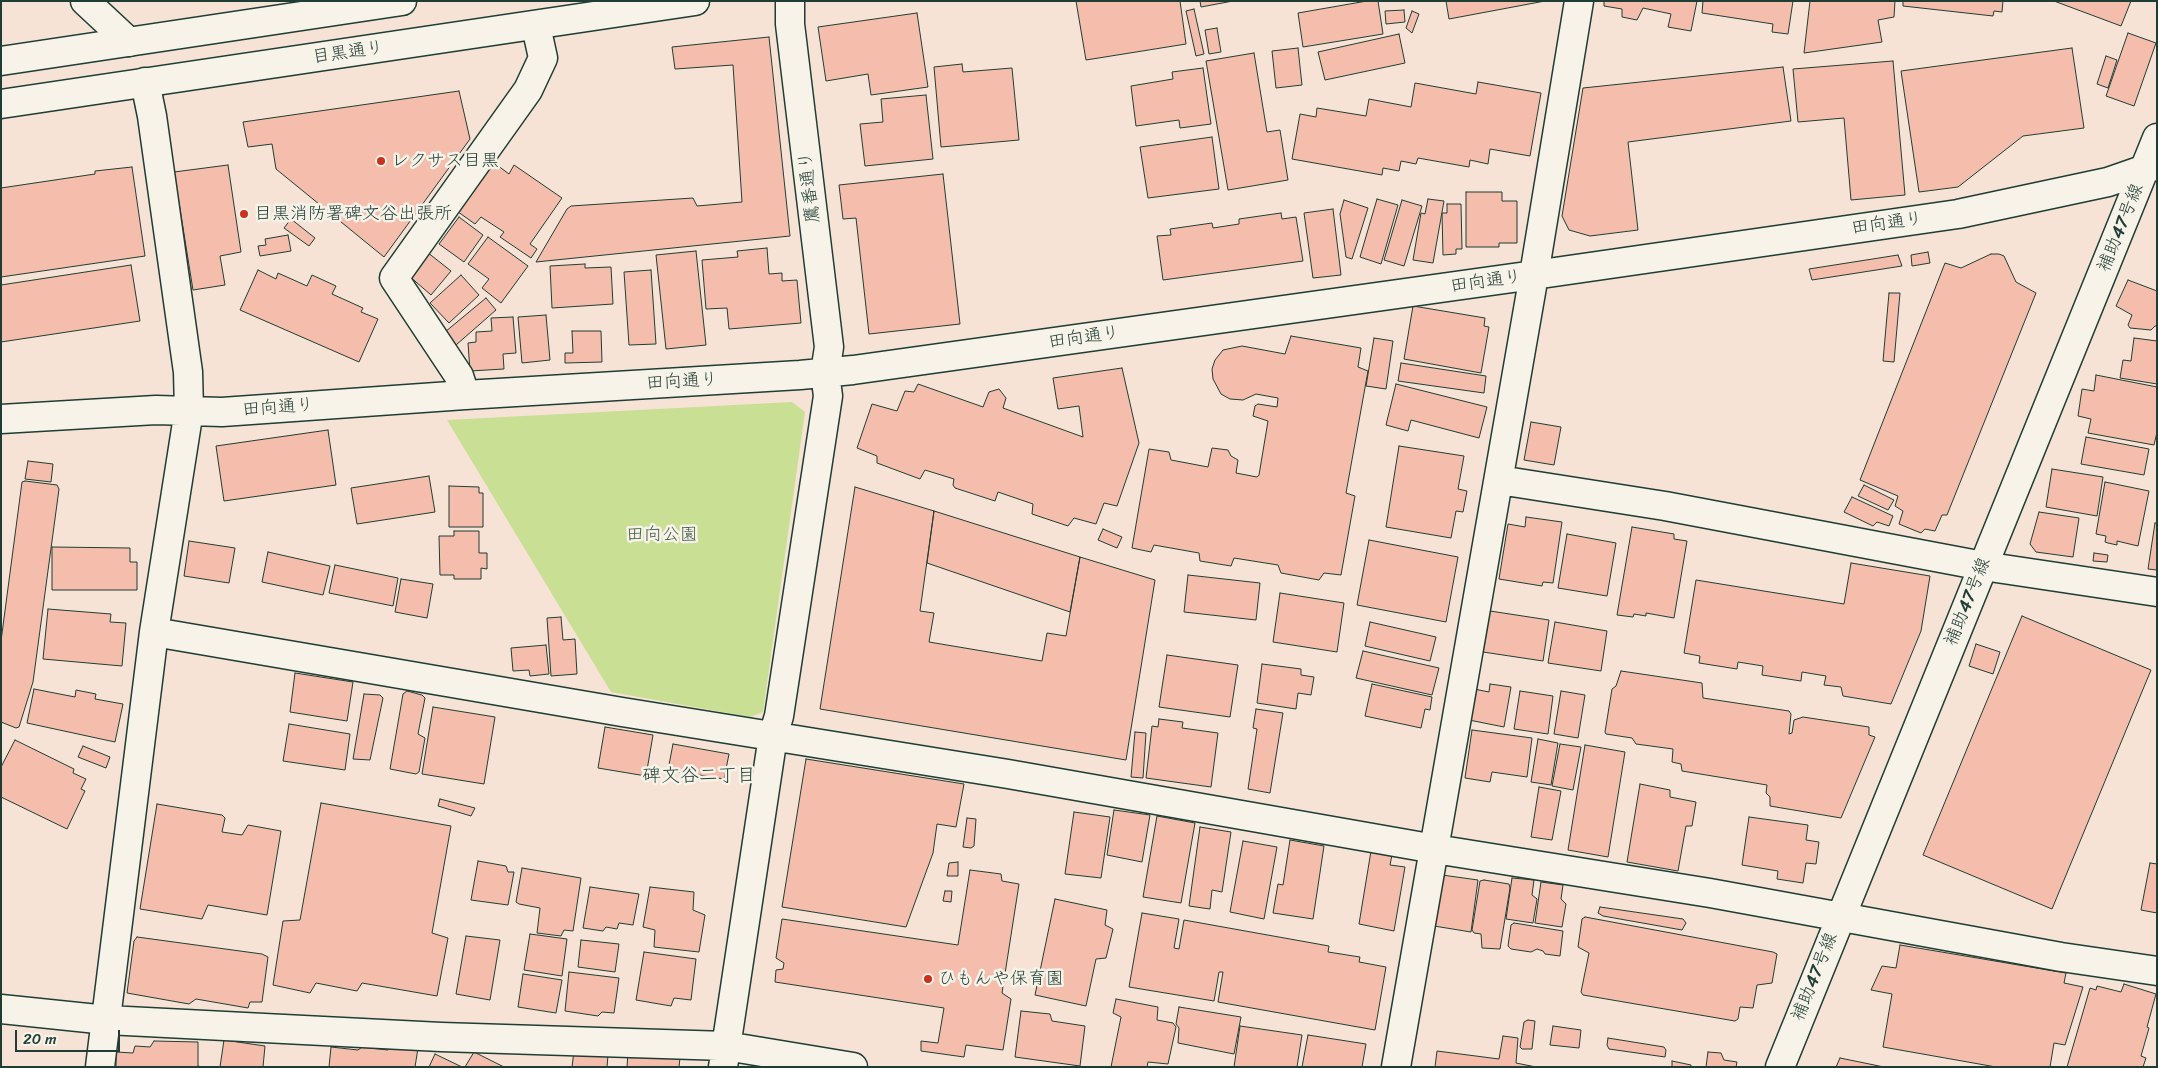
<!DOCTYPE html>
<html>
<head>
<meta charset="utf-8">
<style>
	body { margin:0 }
	#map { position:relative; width:2158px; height:1068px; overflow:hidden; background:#f6e3d6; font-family:Sriracha,sans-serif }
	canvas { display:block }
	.frame { position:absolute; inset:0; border:2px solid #1f3d34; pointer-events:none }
	.scale { position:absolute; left:15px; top:1030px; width:105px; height:22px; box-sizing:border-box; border:2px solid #1f3d34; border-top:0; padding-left:6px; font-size:15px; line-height:18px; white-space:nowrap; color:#1f3d34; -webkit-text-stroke:4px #f7f3e8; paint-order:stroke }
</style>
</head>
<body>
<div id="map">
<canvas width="2158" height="1068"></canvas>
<div class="frame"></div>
<div class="scale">20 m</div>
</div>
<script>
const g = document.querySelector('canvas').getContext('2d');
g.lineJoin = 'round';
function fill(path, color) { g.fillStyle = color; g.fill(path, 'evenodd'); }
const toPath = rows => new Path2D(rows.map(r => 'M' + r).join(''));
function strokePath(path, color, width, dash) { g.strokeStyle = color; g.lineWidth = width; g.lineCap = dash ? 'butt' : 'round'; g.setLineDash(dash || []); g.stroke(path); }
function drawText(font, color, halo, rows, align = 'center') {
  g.font = font + ' Sriracha,"Klee One",sans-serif'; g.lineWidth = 5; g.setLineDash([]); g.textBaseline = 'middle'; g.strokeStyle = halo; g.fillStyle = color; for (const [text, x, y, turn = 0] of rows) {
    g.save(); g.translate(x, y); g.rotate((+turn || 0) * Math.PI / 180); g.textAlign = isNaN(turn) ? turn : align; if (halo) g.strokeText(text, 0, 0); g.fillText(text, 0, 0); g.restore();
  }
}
const green = toPath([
	[792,402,805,412,763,712,750,717,611,692,447,420]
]);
const building = toPath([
	[1076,1,1180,1,1186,44,1086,60,1076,1],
	[1200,1,1233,1,1201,7,1200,1],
	[1367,1,1378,1,1383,34,1303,47,1298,13,1367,1],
	[1446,1,1545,1,1449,19,1446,1],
	[1604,1,1697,1,1691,31,1668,27,1671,14,1643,8,1637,20,1622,17,1622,9,1604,6,1604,1],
	[1703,1,1793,1,1788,34,1772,32,1773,24,1702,13,1703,1],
	[1810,1,1895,1,1894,17,1878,20,1882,42,1804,53,1810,1],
	[1903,1,2003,1,2002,12,1994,11,1993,16,1903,6,1903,1],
	[2054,1,2131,1,2121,26,2054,1],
	[1194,9,1204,54,1196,56,1186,11,1194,9],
	[1404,10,1405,22,1386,24,1385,11,1404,10],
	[1412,11,1419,14,1412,33,1406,28,1412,11],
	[917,13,928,87,871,95,868,74,826,81,818,27,917,13],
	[1217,28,1221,52,1209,54,1205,30,1217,28],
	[2128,33,2156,43,2134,106,2106,96,2128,33],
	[1399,34,1405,63,1325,80,1318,52,1399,34],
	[769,37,790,236,536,262,567,209,571,206,693,198,697,206,742,202,733,65,675,69,672,47,769,37],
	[1298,48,1302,85,1276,88,1272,51,1298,48],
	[2072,48,2084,128,2023,136,1958,187,1919,192,1901,71,2072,48],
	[1254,53,1267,132,1280,130,1288,180,1228,190,1206,61,1254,53],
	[2106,56,2117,60,2108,88,2097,84,2106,56],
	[1893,61,1905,195,1851,200,1844,118,1798,122,1793,69,1893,61],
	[962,64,963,72,1012,68,1019,140,941,147,934,67,962,64],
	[1783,67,1791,121,1628,142,1638,230,1590,236,1569,230,1562,216,1583,88,1783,67],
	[1203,68,1211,124,1180,128,1179,120,1136,126,1131,86,1173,79,1172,72,1203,68],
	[1478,82,1541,93,1530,156,1490,149,1488,164,1470,160,1469,167,1418,158,1416,164,1401,161,1399,171,1383,168,1382,175,1292,159,1300,114,1316,117,1317,108,1366,116,1369,99,1411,107,1415,83,1476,94,1478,82],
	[459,91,470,139,384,257,276,169,272,144,248,147,243,122,459,91],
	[926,95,933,159,865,166,860,124,883,122,881,99,926,95],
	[1212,137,1219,189,1148,198,1140,147,1212,137],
	[489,159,509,174,514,165,562,198,530,244,537,249,531,258,500,237,504,232,481,217,475,224,454,209,489,159],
	[228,165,241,252,220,256,225,285,193,290,174,172,228,165],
	[132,167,145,256,1,277,1,188,95,174,95,171,132,167],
	[943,174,960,324,869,334,856,218,843,219,839,185,943,174],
	[1466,192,1502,192,1502,201,1517,201,1517,243,1499,243,1499,247,1466,247,1466,192],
	[1377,199,1398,205,1381,264,1360,257,1377,199],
	[1428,199,1444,201,1433,263,1413,260,1421,213,1425,214,1428,199],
	[1344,200,1368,208,1352,259,1346,257,1340,214,1344,200],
	[1402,200,1422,206,1404,266,1384,260,1402,200],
	[1447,204,1461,204,1462,249,1456,249,1456,254,1443,255,1442,213,1447,213,1447,204],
	[1333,209,1341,275,1313,278,1304,213,1333,209],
	[1281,213,1282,219,1296,217,1303,261,1163,280,1157,236,1171,235,1170,229,1212,223,1213,228,1239,224,1239,219,1281,213],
	[459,217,483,235,464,262,439,244,459,217],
	[291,219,315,238,309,246,284,228,291,219],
	[288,235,291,251,260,256,258,246,266,245,265,239,288,235],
	[488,237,528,266,501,303,482,288,489,279,468,264,488,237],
	[767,248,769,274,782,273,782,281,797,280,801,323,729,329,727,308,706,309,702,260,738,257,737,251,767,248],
	[696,251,706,345,666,349,656,255,696,251],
	[427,252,451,271,431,295,408,275,427,252],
	[1928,252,1930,263,1912,266,1911,255,1928,252],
	[1991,254,1999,254,2004,256,2016,282,2036,293,1947,515,1942,515,1935,531,1925,529,1921,533,1899,524,1903,511,1895,506,1898,496,1860,480,1945,263,1961,268,1991,254],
	[1898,255,1902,266,1812,280,1809,269,1898,255],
	[585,264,585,268,611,267,613,304,552,308,550,266,585,264],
	[131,265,140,321,1,342,1,285,131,265],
	[258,270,276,279,278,273,307,286,312,275,336,286,332,294,363,308,361,312,378,319,359,362,240,310,258,270],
	[651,270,656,344,629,345,624,272,651,270],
	[461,275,479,295,449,323,430,303,461,275],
	[2128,280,2157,291,2157,326,2155,326,2151,330,2130,328,2128,325,2132,315,2116,306,2128,280],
	[1889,293,1900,293,1894,362,1883,361,1889,293],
	[486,298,496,310,456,345,445,332,486,298],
	[1413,306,1485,318,1484,326,1489,327,1481,373,1404,359,1413,306],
	[546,315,550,360,522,363,518,317,546,315],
	[513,317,516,353,503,354,504,369,470,371,468,343,476,342,476,332,492,331,491,318,513,317],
	[572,331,601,331,602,362,565,363,565,353,573,353,572,331],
	[1291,336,1361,348,1358,367,1368,371,1346,493,1355,496,1341,575,1324,573,1319,580,1281,573,1278,565,1234,558,1231,566,1200,561,1199,553,1154,545,1151,552,1132,548,1149,449,1169,452,1171,460,1208,467,1212,448,1228,450,1231,456,1238,460,1236,473,1257,477,1259,475,1268,421,1253,416,1255,406,1258,404,1277,407,1278,398,1256,394,1243,400,1230,399,1221,394,1213,379,1212,369,1215,360,1223,350,1242,346,1285,354,1291,336],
	[1374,338,1393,341,1386,389,1366,386,1374,338],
	[2134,338,2157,341,2157,384,2120,378,2123,360,2131,361,2134,338],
	[1401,363,1486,376,1484,393,1398,381,1401,363],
	[1122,368,1139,443,1117,506,1104,503,1096,524,1074,518,1068,526,1032,514,1033,504,998,492,995,501,955,488,953,485,954,479,925,470,920,479,877,463,877,456,857,448,872,404,897,411,905,391,914,392,918,384,983,407,989,392,999,389,1006,398,1003,408,1083,437,1079,406,1058,409,1053,378,1122,368],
	[2096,375,2157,387,2157,432,2154,445,2088,433,2091,419,2078,416,2082,389,2094,391,2096,375],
	[1396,384,1487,407,1479,438,1411,420,1408,431,1386,425,1396,384],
	[1531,422,1561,427,1554,465,1524,460,1531,422],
	[328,430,336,485,224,501,216,446,328,430],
	[2086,437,2149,449,2144,475,2081,464,2086,437],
	[1399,446,1464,456,1458,489,1467,491,1463,512,1456,511,1451,538,1386,527,1399,446],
	[28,461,53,464,51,482,25,479,28,461],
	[2052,469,2103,477,2097,516,2046,507,2052,469],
	[429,476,435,512,357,524,351,488,429,476],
	[25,481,57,485,59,489,33,682,19,727,16,728,1,722,1,641,22,482,25,481],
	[2105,482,2149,491,2138,546,2117,541,2117,545,2108,543,2105,542,2106,536,2096,534,2105,482],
	[1864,485,1894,500,1888,510,1858,496,1864,485],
	[449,486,479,487,479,493,483,493,483,527,449,527,449,486],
	[855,487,934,511,920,611,934,613,929,642,1042,661,1047,633,1066,636,1080,557,1155,580,1126,760,820,709,855,487],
	[1852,497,1893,516,1889,526,1877,522,1873,526,1844,512,1852,497],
	[934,511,1080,557,1070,612,927,563,934,511],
	[2039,512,2079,518,2073,557,2036,552,2030,544,2039,512],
	[1526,517,1562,522,1553,583,1543,582,1542,586,1499,579,1508,524,1525,527,1526,517],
	[2155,523,2157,523,2157,570,2148,569,2155,523],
	[1632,527,1674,534,1674,539,1687,541,1674,618,1646,613,1646,616,1634,614,1633,617,1617,615,1632,527],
	[1103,529,1122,537,1117,548,1098,540,1103,529],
	[454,531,479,531,479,553,487,553,487,569,481,568,481,579,454,579,454,575,440,575,439,536,454,536,454,531],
	[1567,534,1616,543,1607,596,1558,588,1567,534],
	[1369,540,1458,557,1446,622,1357,605,1369,540],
	[189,541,235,548,229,583,184,576,189,541],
	[52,547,130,548,130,562,137,562,137,590,52,590,52,547],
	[268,552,330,566,323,595,262,582,268,552],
	[2094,553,2108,555,2107,562,2093,561,2094,553],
	[1851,563,1930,576,1921,631,1891,704,1843,696,1841,687,1824,685,1826,676,1802,672,1801,681,1762,675,1763,666,1738,662,1737,669,1699,663,1700,656,1684,653,1696,580,1844,604,1851,563],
	[335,565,398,578,393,606,329,593,335,565],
	[1188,575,1260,583,1256,620,1184,612,1188,575],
	[401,579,433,584,427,618,395,612,401,579],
	[1280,593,1344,603,1337,652,1273,642,1280,593],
	[48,609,111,614,110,622,126,623,122,666,43,659,48,609],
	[1490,611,1549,620,1543,661,1483,652,1490,611],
	[2022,616,2151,670,2052,909,1923,855,2022,616],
	[561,617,563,640,575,639,577,674,551,676,547,618,561,617],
	[1370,622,1436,637,1430,661,1365,646,1370,622],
	[1555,622,1607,631,1601,671,1548,663,1555,622],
	[1976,644,2000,652,1993,674,1969,666,1976,644],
	[546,645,549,674,530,676,529,670,513,671,511,648,546,645],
	[1363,651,1439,668,1432,695,1356,678,1363,651],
	[1167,655,1238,665,1230,717,1159,707,1167,655],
	[1262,664,1301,669,1301,675,1314,677,1311,695,1298,693,1296,709,1257,703,1262,664],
	[1621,671,1702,683,1703,698,1789,711,1791,714,1789,734,1792,733,1794,720,1803,717,1869,727,1869,735,1875,737,1841,818,1770,806,1770,797,1766,793,1767,785,1682,771,1681,764,1672,762,1673,749,1636,744,1632,738,1606,734,1605,732,1612,689,1616,686,1621,671],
	[295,673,353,682,347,721,290,712,295,673],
	[1372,684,1432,697,1430,710,1425,709,1421,728,1365,716,1372,684],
	[1490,684,1511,687,1504,727,1469,720,1474,689,1489,692,1490,684],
	[34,689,75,697,76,690,96,694,95,699,123,704,115,742,27,723,34,689],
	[407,691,422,695,425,698,418,734,425,738,419,772,416,774,390,769,403,694,407,691],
	[1520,691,1553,696,1548,734,1514,729,1520,691],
	[1561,691,1585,695,1578,738,1554,734,1561,691],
	[364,694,380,695,383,698,370,760,353,759,364,694],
	[433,707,495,717,484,784,422,774,433,707],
	[1256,709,1283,713,1270,793,1248,789,1257,729,1253,728,1256,709],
	[1159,719,1183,722,1182,728,1218,733,1211,787,1146,778,1152,726,1158,727,1159,719],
	[289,724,350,734,345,770,283,761,289,724],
	[605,727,653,735,646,776,598,768,605,727],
	[1472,730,1532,738,1527,777,1492,772,1490,782,1465,778,1472,730],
	[1135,732,1146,733,1143,778,1131,777,1135,732],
	[1538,739,1558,743,1551,785,1531,782,1538,739],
	[15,740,74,769,73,773,86,779,81,789,85,791,67,829,1,797,1,767,15,740],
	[673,744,729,754,724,779,668,770,673,744],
	[1560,744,1581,747,1573,790,1552,786,1560,744],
	[1585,745,1625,752,1608,857,1568,850,1585,745],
	[83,746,110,757,106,768,78,757,83,746],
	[806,759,964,784,956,827,937,824,933,853,906,927,782,907,806,759],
	[1640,784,1670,790,1670,797,1696,802,1692,826,1686,826,1678,871,1627,862,1640,784],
	[1539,787,1561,791,1552,840,1531,837,1539,787],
	[440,799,475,808,471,816,438,806,440,799],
	[321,803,451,826,432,933,448,938,437,996,362,983,357,991,316,983,310,993,273,985,283,921,300,920,321,803],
	[157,804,222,815,225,818,222,832,242,835,248,825,281,831,267,915,208,905,202,919,140,909,157,804],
	[1114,810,1150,815,1142,862,1107,855,1114,810],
	[1074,812,1110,817,1101,878,1065,874,1074,812],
	[1157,816,1195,823,1181,903,1143,897,1157,816],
	[1749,817,1808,825,1806,840,1819,842,1816,864,1806,863,1803,883,1777,879,1778,871,1742,865,1749,817],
	[967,818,976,819,974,846,971,848,963,847,967,818],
	[1200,827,1231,832,1222,892,1212,890,1210,909,1189,906,1200,827],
	[1290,840,1324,846,1313,919,1273,913,1278,884,1283,885,1290,840],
	[1243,841,1277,847,1264,919,1230,912,1243,841],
	[1371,851,1392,855,1390,865,1405,867,1394,931,1359,924,1371,851],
	[478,861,506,866,508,872,514,872,508,905,471,900,478,861],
	[958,862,958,876,947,876,949,863,958,862],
	[2150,863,2157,864,2157,913,2141,910,2150,863],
	[522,868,581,878,573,931,564,930,561,936,537,933,540,908,519,904,516,902,522,868],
	[970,870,1001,874,1002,881,1019,884,1002,993,1011,999,1003,1050,966,1045,964,1057,921,1051,921,1041,938,1043,944,1008,775,982,776,970,783,969,784,963,776,958,782,919,958,945,970,870],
	[1442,875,1478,880,1471,932,1434,926,1442,875],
	[1512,878,1534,880,1532,895,1537,899,1533,923,1506,919,1512,878],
	[1484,880,1509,884,1510,888,1500,949,1482,948,1481,934,1474,933,1472,930,1480,881,1484,880],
	[1541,882,1563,885,1561,899,1566,904,1562,927,1535,923,1541,882],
	[590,887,639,894,633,925,619,923,617,929,606,927,603,931,583,928,590,887],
	[650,887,694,892,693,910,705,915,699,952,654,947,655,930,643,927,650,887],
	[945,891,952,891,951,902,943,901,945,891],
	[1055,899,1107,910,1105,925,1113,929,1106,958,1096,959,1086,1006,1035,995,1055,899],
	[1600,907,1683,919,1686,923,1682,930,1603,916,1598,913,1600,907],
	[1142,913,1179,919,1174,948,1179,949,1184,920,1329,946,1328,952,1360,957,1359,962,1386,967,1375,1030,1218,1002,1223,972,1219,972,1214,1001,1129,987,1142,913],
	[1585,917,1773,952,1777,954,1772,983,1757,985,1753,1008,1740,1007,1738,1019,1735,1021,1583,995,1581,992,1589,953,1578,947,1582,919,1585,917],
	[1514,923,1563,931,1560,956,1545,954,1543,951,1537,949,1531,952,1511,949,1508,946,1511,925,1514,923],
	[530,934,567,939,562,976,524,970,530,934],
	[466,936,500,940,490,1000,456,994,466,936],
	[137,937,262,954,268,957,262,1002,250,1002,248,1008,196,999,189,1004,127,993,134,941,137,937],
	[581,940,619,944,615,972,578,967,581,940],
	[1900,945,2066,973,2064,983,2083,987,2065,1045,2054,1043,2050,1067,1996,1067,1883,1047,1892,994,1871,990,1882,966,1896,968,1900,945],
	[644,952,696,959,691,1000,674,998,671,1006,636,1000,644,952],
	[569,972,619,978,614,1013,602,1012,598,1016,565,1011,569,972],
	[523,974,562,980,556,1013,518,1007,523,974],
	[2124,984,2156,994,2147,1027,2149,1028,2141,1056,2146,1058,2143,1067,2067,1067,2090,988,2096,990,2097,986,2121,992,2124,984],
	[1116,999,1158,1007,1157,1020,1173,1023,1176,1027,1168,1064,1148,1062,1147,1067,1111,1067,1121,1017,1113,1013,1116,999],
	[1179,1007,1241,1017,1234,1054,1178,1043,1179,1028,1176,1024,1179,1007],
	[1021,1011,1050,1014,1052,1021,1085,1026,1080,1066,1015,1057,1021,1011],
	[1528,1020,1535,1021,1532,1049,1522,1049,1520,1047,1524,1022,1528,1020],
	[1240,1026,1302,1035,1297,1067,1234,1067,1240,1026],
	[1553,1026,1581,1030,1579,1048,1550,1045,1553,1026],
	[1308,1035,1366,1044,1362,1067,1302,1067,1308,1035],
	[1503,1036,1518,1038,1516,1063,1536,1067,1435,1067,1437,1051,1499,1059,1503,1036],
	[1608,1038,1664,1047,1666,1050,1665,1057,1609,1049,1607,1045,1608,1038],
	[224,1040,265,1046,263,1067,220,1067,224,1040],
	[154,1041,198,1042,198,1066,202,1067,116,1067,116,1052,133,1053,135,1046,150,1047,154,1041],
	[393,1043,418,1048,415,1067,329,1067,331,1047,358,1050,362,1047,388,1050,393,1043],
	[574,1051,608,1055,607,1067,572,1067,574,1051],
	[474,1052,504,1067,465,1067,474,1052],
	[628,1052,680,1058,679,1067,627,1067,628,1052],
	[1708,1052,1721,1053,1724,1060,1737,1062,1736,1067,1706,1067,1708,1052],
	[435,1054,462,1067,429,1067,435,1054],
	[1840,1058,1884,1067,1836,1067,1840,1058],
	[1672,1061,1691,1065,1691,1067,1672,1067,1672,1061]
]);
const minor = toPath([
	[85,1,129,42],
	[465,395,459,376,394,278,528,90,543,58,536,26],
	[1,419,156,410,222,412,465,395,800,375,853,370,1534,275,1958,214,2108,182,2157,165],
	[1499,480,1665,506,1983,566,2157,592],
	[154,632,622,712,1008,774,1435,849,1710,893,2061,957,2157,971],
	[1,1009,107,1020,441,1037,726,1046,853,1067],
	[100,1067,154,632,189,410,188,372,152,116,145,82],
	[723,1067,773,736,779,716,828,396,825,373,829,347,790,24,790,1],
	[1396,1067,1534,275,1579,1],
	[1780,1067,2157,138]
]);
const major = toPath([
	[1,61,402,1],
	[1,104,695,1]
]);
const markers = [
	[381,161,5,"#c8321e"],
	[244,214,5,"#c8321e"],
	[928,979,5,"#c8321e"]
];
const streetNames = [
	["目黒通り",348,53,-8],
	["鷹番通り",810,187,-97],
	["田向通り",1887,224,-8],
	["補助47号線",2121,228,-68],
	["田向通り",1486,282,-8],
	["田向通り",1084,338,-8],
	["田向通り",682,382,-3],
	["田向通り",278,408,-4],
	["補助47号線",1968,602,-68],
	["補助47号線",1815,977,-68]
];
const poiNames = [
	["レクサス目黒",391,161],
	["目黒消防署碑文谷出張所",254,214],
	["ひもんや保育園",938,979]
];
const parkNames = [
	["田向公園",662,535]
];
const neighbourhoodNames = [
	["碑文谷二丁目",699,776]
];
fill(green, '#c9df94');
fill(building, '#f5bdab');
strokePath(building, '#1f3d34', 1);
strokePath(minor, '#1f3d34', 31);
strokePath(major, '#1f3d34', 31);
strokePath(minor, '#f7f3e8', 28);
strokePath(major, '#f7f3e8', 28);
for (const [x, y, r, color] of markers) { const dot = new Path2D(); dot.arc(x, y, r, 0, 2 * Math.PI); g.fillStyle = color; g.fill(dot); strokePath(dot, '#f7f3e8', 2); }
drawText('18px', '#1f3d34', '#f7f3e8', streetNames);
drawText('18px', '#1f3d34', '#f7f3e8', poiNames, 'left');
drawText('18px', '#415d47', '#f7f3e8', parkNames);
drawText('19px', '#1f3d34', '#f7f3e8', neighbourhoodNames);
</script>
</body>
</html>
